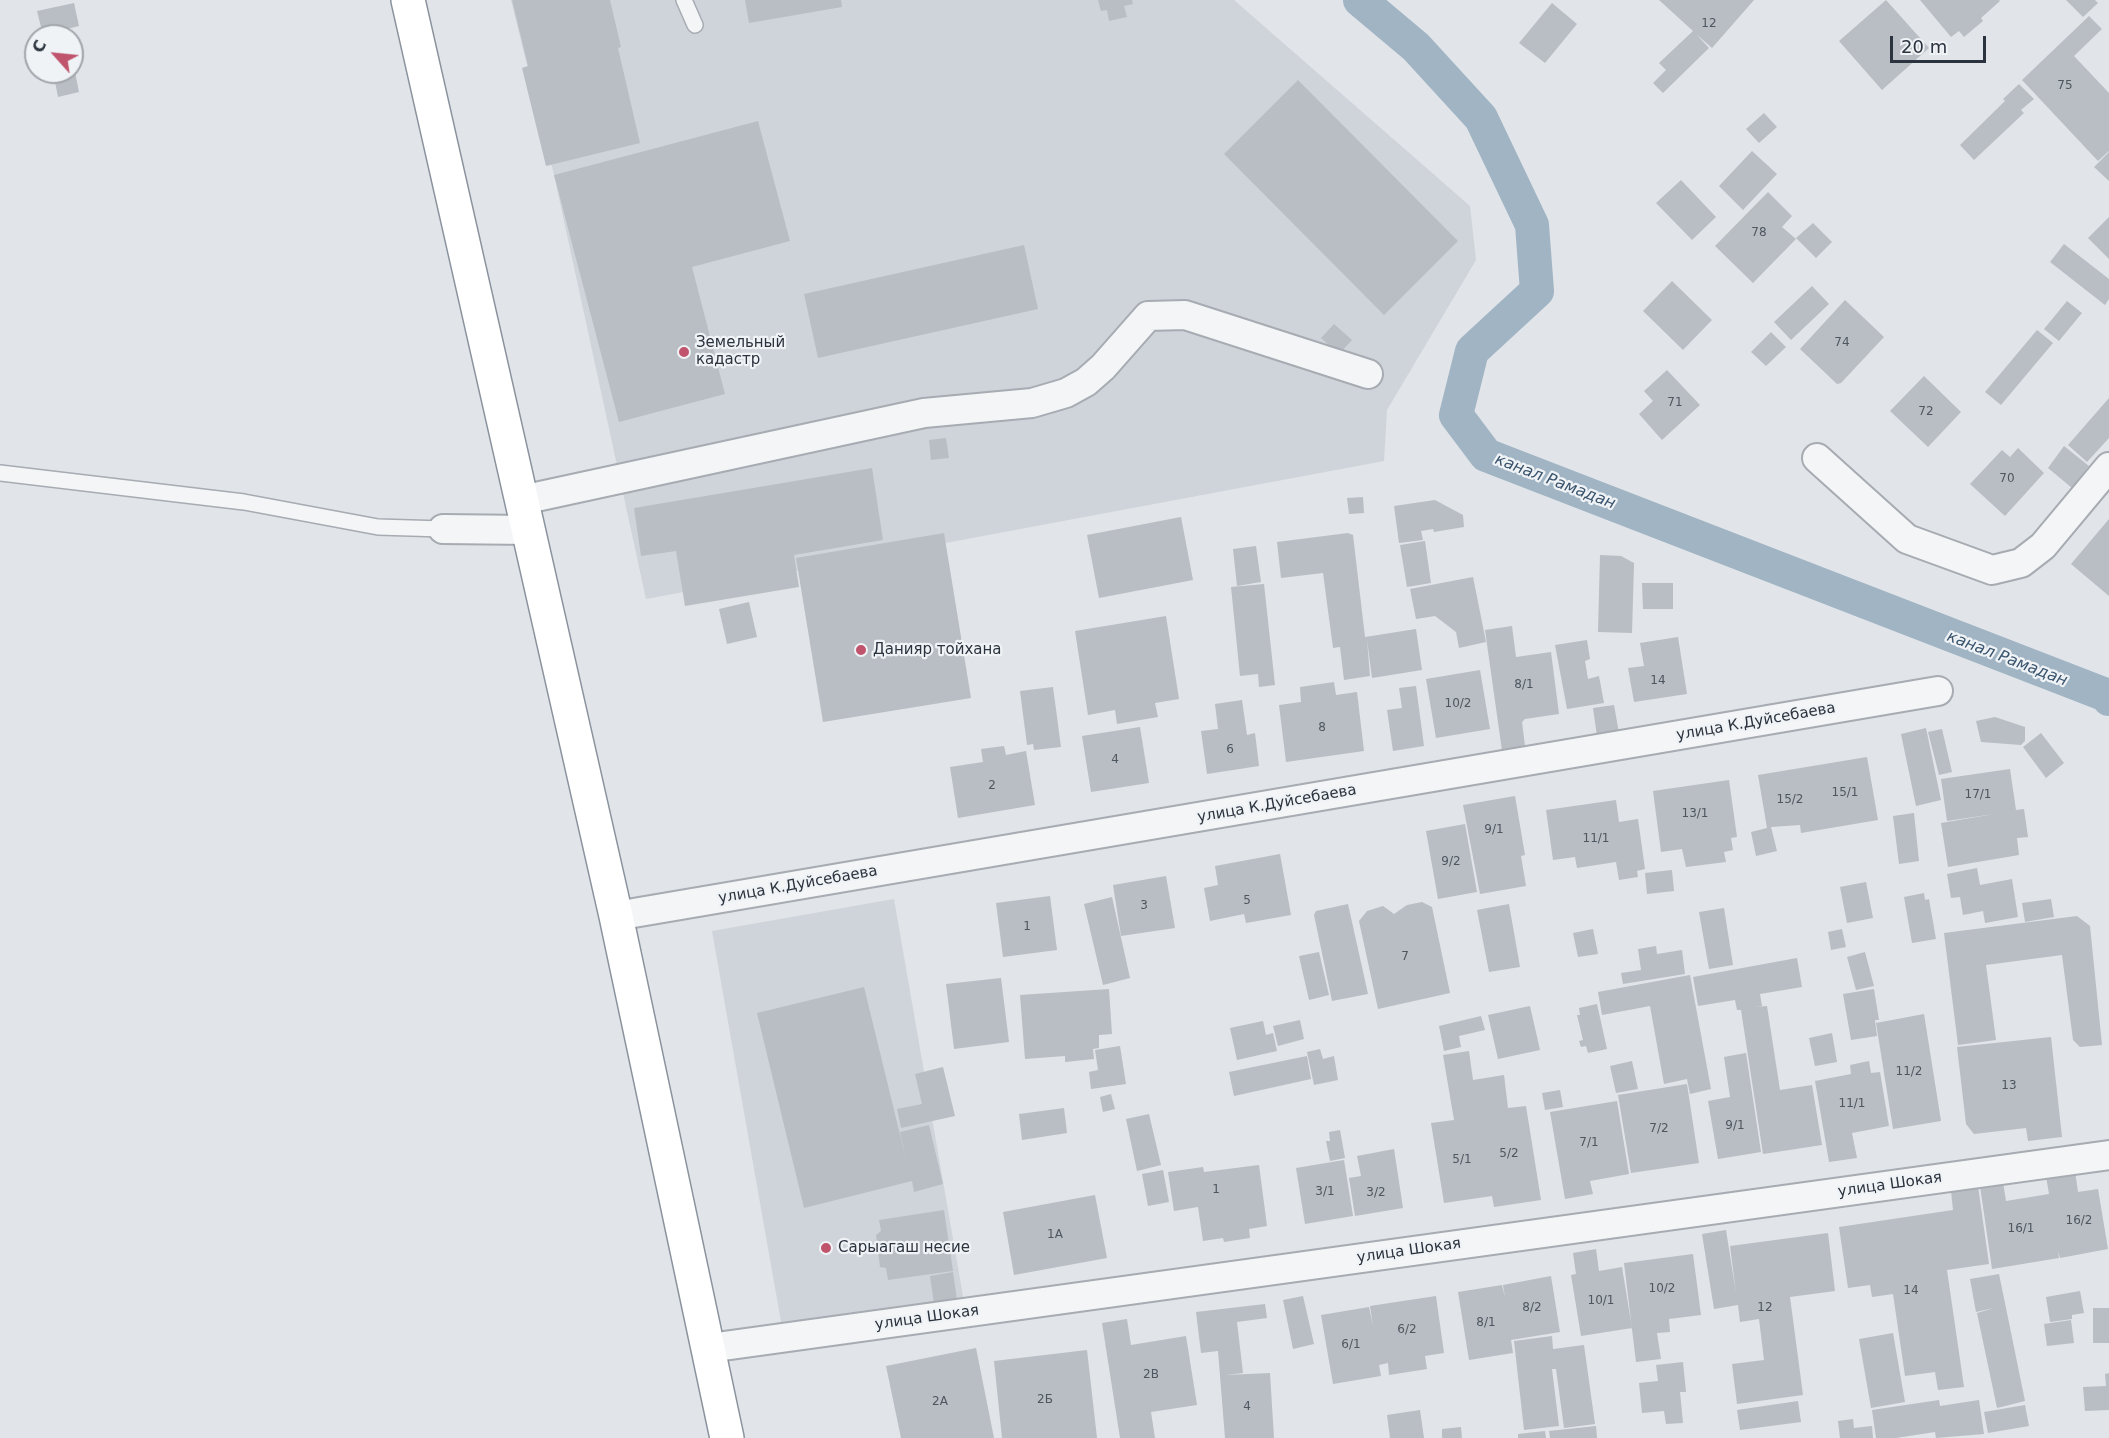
<!DOCTYPE html>
<html>
<head>
<meta charset="utf-8">
<style>
	body { margin:0 }
	#map { position:relative; width:2109px; height:1438px; overflow:hidden; background:#e1e4e8; font-family:"DejaVu Sans",sans-serif }
	canvas { display:block }
	.north { position:absolute; left:24px; top:24px; width:60px; height:60px; box-sizing:border-box; background:#f0f3f6; border:2px solid #a1a6ac; border-radius:50%; rotate:297deg; font-size:16px; font-weight:700; line-height:24px; text-align:center; color:#2b333e }
	.north::after { content:''; display:block; margin:auto; width:21px; height:27px; background:#bf546c; clip-path:polygon(50% 0,100% 100%,50% 72%,0 100%) }
	.scale { position:absolute; left:1890px; top:36px; width:96px; height:27px; box-sizing:border-box; border:3px solid #2b333e; border-top:0; padding-left:8px; font-size:18px; line-height:21px; white-space:nowrap; color:#2b333e; -webkit-text-stroke:4px #f0f3f6; paint-order:stroke }
</style>
</head>
<body>
<div id="map">
<canvas width="2109" height="1438"></canvas>
<div class="north">С</div>
<div class="scale">20 m</div>
</div>
<script>
const g = document.querySelector('canvas').getContext('2d');
g.lineJoin = 'round';
function fill(path, color) { g.fillStyle = color; g.fill(path, 'evenodd'); }
const toPath = rows => new Path2D(rows.map(r => 'M' + r).join(''));
function strokePath(path, color, width, dash) { g.strokeStyle = color; g.lineWidth = width; g.lineCap = dash ? 'butt' : 'round'; g.setLineDash(dash || []); g.stroke(path); }
function drawText(font, color, halo, rows, align = 'center') {
  g.font = font + ' "DejaVu Sans",sans-serif'; g.lineWidth = 4.5; g.setLineDash([]); g.textBaseline = 'middle'; g.strokeStyle = halo; g.fillStyle = color; for (const [text, x, y, turn = 0] of rows) {
    g.save(); g.translate(x, y); g.rotate((+turn || 0) * Math.PI / 180); g.textAlign = isNaN(turn) ? turn : align; if (halo) g.strokeText(text, 0, 0); g.fillText(text, 0, 0); g.restore();
  }
}
const built = toPath([
	[511,0,1234,0,1470,206,1476,260,1387,410,1384,461,646,599,554,175],
	[894,899,965,1308,783,1333,712,931]
]);
const canal = toPath([
	[1360,0,1416,47,1481,118,1532,225,1537,291,1472,351,1456,415,1486,455,2106,695,2109,699]
]);
const building = toPath([
	[512,0,610,0,621,47,618,48,640,143,546,166,522,68,528,66],
	[745,0,841,0,842,7,749,23],
	[1098,0,1132,0,1133,4,1124,6,1127,17,1109,21,1107,10,1101,11],
	[1659,0,1754,0,1712,48,1696,34,1709,48,1663,93,1653,83,1666,70,1659,63,1693,31],
	[1886,0,1929,48,1882,90,1839,41],
	[1920,0,1999,0,2000,1,1981,18,1983,21,1964,37,1959,31,1951,37],
	[2066,0,2095,0,2098,3,2083,17],
	[74,3,79,26,43,35,37,11],
	[1552,3,1577,24,1545,63,1519,43],
	[2089,16,2102,29,2074,56,2109,93,2109,151,2098,161,2022,80],
	[53,72,75,72,79,92,58,97],
	[1298,80,1458,241,1384,315,1224,154],
	[2019,84,2034,99,2021,110,2024,113,1974,160,1960,145,2005,101,2003,99],
	[1764,113,1777,127,1759,143,1746,129],
	[758,121,790,241,692,267,725,394,619,422,554,175],
	[1752,151,1777,174,1743,210,1719,186],
	[2109,152,2109,181,2094,167],
	[1681,180,1716,217,1692,240,1656,203],
	[1768,192,1792,216,1782,227,1796,239,1753,283,1715,246],
	[2109,217,2109,259,2088,238],
	[1813,223,1832,242,1816,258,1796,238],
	[2064,244,2109,279,2109,299,2105,305,2050,262],
	[1024,245,1038,309,818,358,804,294],
	[1672,281,1712,320,1683,350,1643,311],
	[1812,286,1829,304,1791,340,1774,322],
	[1845,300,1884,337,1841,383,1837,384,1800,349],
	[2067,301,2082,313,2059,341,2044,329],
	[1334,324,1352,340,1339,354,1321,338],
	[2037,330,2053,343,2001,405,1985,392],
	[1771,332,1786,347,1766,366,1751,352],
	[1667,370,1700,405,1662,440,1639,414,1653,401,1644,391],
	[1924,376,1961,412,1928,447,1890,411],
	[2109,398,2109,438,2087,462,2068,445],
	[946,438,949,458,931,460,929,440],
	[2064,446,2089,466,2072,488,2048,468],
	[2018,448,2044,473,2005,516,1970,484,2002,450,2010,457],
	[872,468,883,540,794,555,799,587,685,606,676,551,641,556,634,508],
	[1363,497,1364,513,1349,514,1347,498],
	[1435,500,1463,515,1464,527,1434,532,1433,529,1421,531,1423,540,1399,543,1394,506],
	[1181,517,1193,580,1099,598,1087,535],
	[2109,519,2109,596,2071,564],
	[944,533,971,698,823,722,796,558],
	[1348,533,1353,535,1365,637,1416,629,1422,670,1372,678,1367,640,1370,676,1344,680,1340,647,1333,648,1323,573,1281,578,1277,542],
	[1425,541,1431,583,1407,587,1400,545],
	[1256,546,1261,582,1237,586,1233,549],
	[1600,555,1621,556,1634,563,1632,633,1598,632],
	[1473,577,1486,642,1459,648,1456,632,1435,616,1416,619,1410,589],
	[1642,583,1673,583,1673,609,1643,609],
	[1264,584,1275,685,1259,687,1258,674,1240,676,1231,587],
	[749,602,757,637,727,644,719,609],
	[1166,616,1179,699,1155,703,1158,717,1117,724,1115,710,1088,715,1075,631],
	[1512,626,1516,657,1551,652,1559,714,1525,719,1522,722,1526,754,1503,758,1485,630],
	[1678,637,1687,694,1634,702,1628,668,1644,666,1640,643],
	[1587,640,1590,659,1585,661,1588,679,1599,676,1604,703,1567,709,1555,645],
	[1480,670,1490,729,1436,738,1426,679],
	[1334,682,1336,695,1357,692,1364,751,1286,762,1279,705,1301,702,1300,687],
	[1416,686,1424,746,1393,751,1387,710,1402,708,1399,688],
	[1053,687,1061,747,1034,750,1033,744,1027,745,1020,691],
	[1242,700,1247,735,1255,733,1259,766,1207,774,1201,731,1218,729,1215,704],
	[1614,705,1619,733,1597,736,1593,708],
	[1995,717,2025,727,2025,741,2021,745,1981,742,1976,721],
	[1140,727,1149,783,1091,792,1082,736],
	[1926,728,1941,800,1916,806,1901,734],
	[1942,729,1952,772,1939,775,1928,732],
	[2041,733,2064,763,2046,778,2023,747],
	[1004,746,1006,755,1026,751,1035,805,958,818,950,767,983,762,981,749],
	[1867,757,1878,820,1801,833,1800,825,1771,827,1777,851,1756,856,1751,832,1767,828,1758,775],
	[2010,769,2016,810,2024,809,2028,837,2017,838,2019,855,1948,867,1941,823,1994,814,1947,821,1941,779],
	[1729,780,1737,837,1731,838,1733,850,1724,852,1726,862,1686,867,1682,849,1661,852,1653,791],
	[1515,796,1525,855,1521,856,1526,886,1480,894,1463,805],
	[1616,800,1619,822,1638,819,1645,869,1637,871,1638,877,1619,880,1616,862,1577,868,1575,857,1553,860,1546,810],
	[1914,813,1919,861,1899,864,1893,816],
	[1465,824,1477,892,1438,899,1426,831],
	[1280,854,1291,915,1246,923,1244,914,1210,921,1204,888,1218,885,1215,866],
	[1977,868,1980,885,2012,879,2018,917,1985,923,1983,911,1963,915,1960,897,1951,898,1947,874],
	[1672,870,1674,891,1647,894,1645,873],
	[1166,876,1175,928,1121,936,1113,885],
	[1866,882,1873,918,1847,923,1840,887],
	[1924,893,1925,900,1929,899,1936,939,1912,943,1904,897],
	[1050,896,1057,950,1003,957,996,903],
	[1112,897,1130,978,1103,985,1084,904],
	[2051,899,2054,917,2025,922,2022,903],
	[1422,902,1432,907,1450,993,1378,1009,1359,921,1367,911,1383,906,1394,914,1407,905],
	[1348,904,1368,994,1332,1001,1314,915,1316,911],
	[1509,904,1520,967,1489,972,1477,910],
	[1724,908,1733,965,1709,969,1699,912],
	[2077,916,2090,926,2102,1045,2080,1047,2073,1040,2062,955,1986,965,1996,1040,1958,1045,1944,933],
	[1593,929,1598,954,1578,957,1573,933],
	[1842,929,1846,947,1831,950,1828,932],
	[1656,946,1657,954,1682,950,1685,974,1623,984,1621,973,1641,970,1638,949],
	[1319,952,1329,995,1309,1000,1299,956],
	[1865,952,1874,986,1856,990,1847,957],
	[1797,958,1802,987,1760,994,1762,1006,1755,1007,1767,1006,1780,1090,1812,1085,1822,1145,1763,1154,1741,1010,1737,1010,1735,1000,1698,1006,1693,977],
	[1690,975,1711,1089,1690,1094,1687,1079,1664,1084,1650,1006,1602,1015,1598,992],
	[1001,978,1009,1042,954,1049,946,984],
	[864,987,906,1159,900,1132,929,1125,943,1184,914,1192,912,1181,804,1208,757,1013],
	[1109,989,1112,1034,1099,1035,1099,1048,1093,1049,1094,1059,1065,1062,1065,1056,1025,1059,1020,995],
	[1874,989,1879,1020,1875,1020,1877,1036,1851,1040,1843,994],
	[1597,1004,1607,1049,1588,1053,1586,1046,1581,1047,1579,1041,1583,1040,1577,1015,1580,1015,1579,1008],
	[1530,1006,1540,1050,1498,1059,1488,1015],
	[1924,1014,1941,1121,1893,1129,1876,1023],
	[1481,1016,1485,1030,1459,1036,1461,1047,1444,1051,1439,1026],
	[1300,1020,1304,1039,1278,1046,1273,1026],
	[1263,1021,1266,1035,1273,1033,1277,1051,1237,1060,1230,1028],
	[1832,1033,1837,1062,1815,1066,1809,1038],
	[2051,1037,2062,1137,2028,1141,2026,1128,1974,1134,1966,1124,1957,1047],
	[1120,1046,1126,1084,1091,1089,1089,1072,1098,1070,1095,1050],
	[1320,1049,1323,1059,1334,1056,1338,1080,1314,1085,1307,1052],
	[1469,1051,1473,1080,1504,1075,1508,1108,1526,1106,1541,1200,1494,1207,1492,1196,1444,1203,1431,1123,1454,1120,1443,1055],
	[1746,1053,1761,1152,1718,1159,1708,1101,1730,1097,1724,1057],
	[1307,1056,1311,1079,1234,1096,1229,1072],
	[1632,1061,1638,1089,1616,1093,1610,1066],
	[1869,1061,1871,1073,1880,1072,1889,1126,1852,1133,1857,1158,1829,1162,1815,1081,1851,1074,1850,1065],
	[943,1067,955,1116,901,1128,897,1109,922,1104,915,1074],
	[1687,1084,1699,1163,1631,1173,1618,1095],
	[1560,1090,1563,1107,1545,1110,1542,1093],
	[1111,1094,1115,1109,1103,1112,1100,1097],
	[1617,1101,1629,1174,1590,1181,1593,1194,1565,1199,1550,1112],
	[1064,1108,1067,1133,1022,1140,1019,1114],
	[1149,1114,1161,1165,1137,1171,1126,1119],
	[1340,1130,1345,1158,1330,1161,1326,1141,1330,1141,1329,1132],
	[1394,1149,1403,1208,1355,1216,1349,1178,1361,1176,1357,1156],
	[1344,1160,1353,1216,1305,1224,1296,1168],
	[1259,1165,1267,1226,1249,1229,1250,1238,1224,1242,1223,1238,1203,1241,1198,1207,1174,1211,1168,1172,1203,1167,1204,1172],
	[1163,1170,1169,1202,1148,1206,1142,1174],
	[2075,1171,2078,1192,2098,1189,2108,1249,2060,1258,2058,1251,2059,1258,1992,1269,1980,1186,2003,1182,2006,1201,2049,1194,2046,1176],
	[1978,1186,1989,1264,1947,1270,1964,1387,1938,1390,1935,1372,1905,1376,1893,1294,1872,1297,1870,1285,1848,1288,1839,1227,1953,1210,1951,1191],
	[1095,1195,1107,1258,1014,1275,1003,1212],
	[944,1210,953,1271,888,1280,886,1268,880,1267,876,1235,881,1231,879,1220],
	[1726,1230,1736,1293,1730,1246,1828,1233,1835,1291,1790,1297,1803,1395,1737,1404,1732,1364,1764,1360,1759,1319,1740,1322,1738,1305,1714,1309,1702,1234],
	[1596,1249,1599,1271,1622,1267,1632,1328,1581,1336,1571,1275,1576,1274,1573,1253],
	[1693,1254,1701,1315,1669,1319,1670,1332,1657,1333,1661,1359,1636,1362,1624,1263],
	[953,1272,957,1300,934,1304,930,1276],
	[1999,1274,2025,1401,1997,1408,1977,1313,1994,1308,1976,1312,1970,1279],
	[1551,1276,1560,1332,1511,1340,1513,1353,1469,1360,1458,1292,1502,1285,1505,1297,1503,1285],
	[2080,1291,2084,1313,2072,1315,2072,1319,2050,1322,2046,1297],
	[1303,1296,1314,1344,1293,1349,1283,1300],
	[1436,1296,1444,1353,1425,1356,1427,1369,1389,1375,1388,1363,1379,1365,1381,1376,1333,1384,1321,1315,1369,1307,1373,1326,1370,1306],
	[1265,1304,1267,1318,1237,1322,1243,1373,1226,1375,1270,1373,1274,1438,1225,1438,1218,1351,1201,1353,1196,1312],
	[2093,1308,2109,1308,2109,1343,2093,1343],
	[1127,1319,1131,1345,1186,1336,1197,1405,1151,1412,1155,1438,1120,1438,1102,1323],
	[2071,1320,2074,1343,2047,1346,2044,1324],
	[1893,1333,1905,1402,1871,1408,1859,1339],
	[1552,1336,1553,1349,1584,1345,1595,1424,1564,1428,1556,1369,1552,1369,1559,1426,1524,1430,1514,1341],
	[976,1348,994,1438,901,1438,886,1366],
	[1087,1350,1097,1438,1002,1438,994,1361],
	[1683,1362,1686,1392,1680,1392,1683,1423,1666,1424,1664,1411,1642,1413,1639,1383,1658,1381,1656,1365],
	[2109,1373,2109,1410,2085,1411,2083,1387,2106,1386,2105,1374],
	[1939,1400,1940,1406,1979,1400,1984,1434,1936,1438,1935,1432,1896,1438,1876,1438,1872,1410],
	[1798,1401,1801,1422,1740,1430,1737,1410],
	[2025,1405,2029,1426,1988,1433,1984,1412],
	[1420,1410,1424,1438,1390,1438,1387,1415],
	[1853,1419,1854,1428,1872,1426,1873,1438,1840,1438,1838,1421],
	[1596,1426,1597,1438,1550,1438,1549,1431],
	[1461,1427,1462,1438,1442,1438,1442,1429],
	[1545,1431,1546,1438,1518,1438,1518,1434]
]);
const lane = toPath([
	[684,0,695,25],
	[0,473,244,502,378,527,443,529]
]);
const street = toPath([
	[1817,458,1907,539,1992,570,2021,563,2043,546,2109,467],
	[522,500,924,413,1032,403,1066,393,1086,382,1103,367,1148,316,1185,315,1368,374],
	[443,529,529,530],
	[616,916,1938,691],
	[709,1348,2109,1155]
]);
const highway = toPath([
	[408,0,616,916,727,1438]
]);
const markers = [
	[684,352,6,"#bf546c"],
	[861,650,6,"#bf546c"],
	[826,1248,6,"#bf546c"]
];
const numberNames = [
	["12",1709,24],
	["75",2065,86],
	["78",1759,233],
	["74",1842,343],
	["71",1675,403],
	["72",1926,412],
	["70",2007,479],
	["14",1658,681],
	["8/1",1524,685],
	["10/2",1458,704],
	["8",1322,728],
	["6",1230,750],
	["4",1115,760],
	["2",992,786],
	["15/1",1845,793],
	["17/1",1978,795],
	["15/2",1790,800],
	["13/1",1695,814],
	["9/1",1494,830],
	["11/1",1596,839],
	["9/2",1451,862],
	["5",1247,901],
	["3",1144,906],
	["1",1027,927],
	["7",1405,957],
	["11/2",1909,1072],
	["13",2009,1086],
	["11/1",1852,1104],
	["9/1",1735,1126],
	["7/2",1659,1129],
	["7/1",1589,1143],
	["5/2",1509,1154],
	["5/1",1462,1160],
	["1",1216,1190],
	["3/1",1325,1192],
	["3/2",1376,1193],
	["16/2",2079,1221],
	["16/1",2021,1229],
	["1А",1055,1235],
	["10/2",1662,1289],
	["14",1911,1291],
	["10/1",1601,1301],
	["8/2",1532,1308],
	["12",1765,1308],
	["8/1",1486,1323],
	["6/2",1407,1330],
	["6/1",1351,1345],
	["2В",1151,1375],
	["2Б",1045,1400],
	["2А",940,1402],
	["4",1247,1407]
];
const poiNames = [
	["Земельный",696,343],
	["кадастр",696,360],
	["Данияр тойхана",873,650],
	["Сарыагаш несие",838,1248]
];
const streetNames = [
	["улица К.Дуйсебаева",1756,722,-10],
	["улица К.Дуйсебаева",1277,804,-10],
	["улица К.Дуйсебаева",798,885,-10],
	["улица Шокая",1890,1185,-8],
	["улица Шокая",1409,1251,-8],
	["улица Шокая",927,1318,-8]
];
const waterNames = [
	["канал Рамадан",1555,482,21],
	["канал Рамадан",2007,659,21]
];
fill(built, '#cfd4da');
strokePath(canal, '#a0b4c4', 34);
fill(building, '#b9bec4');
strokePath(lane, '#a7abb2', 18);
strokePath(street, '#a7abb2', 32);
strokePath(highway, '#8a939d', 36);
strokePath(lane, '#f3f5f7', 15);
strokePath(street, '#f3f5f7', 28);
strokePath(highway, '#fff', 33);
for (const [x, y, r, color] of markers) { const dot = new Path2D(); dot.arc(x, y, r, 0, 2 * Math.PI); g.fillStyle = color; g.fill(dot); strokePath(dot, '#f0f3f6', 2); }
drawText('12px', '#4e5660', null, numberNames);
drawText('15px', '#2b333e', '#f0f3f6', poiNames, 'left');
drawText('15px', '#2b333e', '#f0f3f6', streetNames);
drawText('italic 16px', '#3a546d', '#f0f3f6', waterNames);
</script>
</body>
</html>
